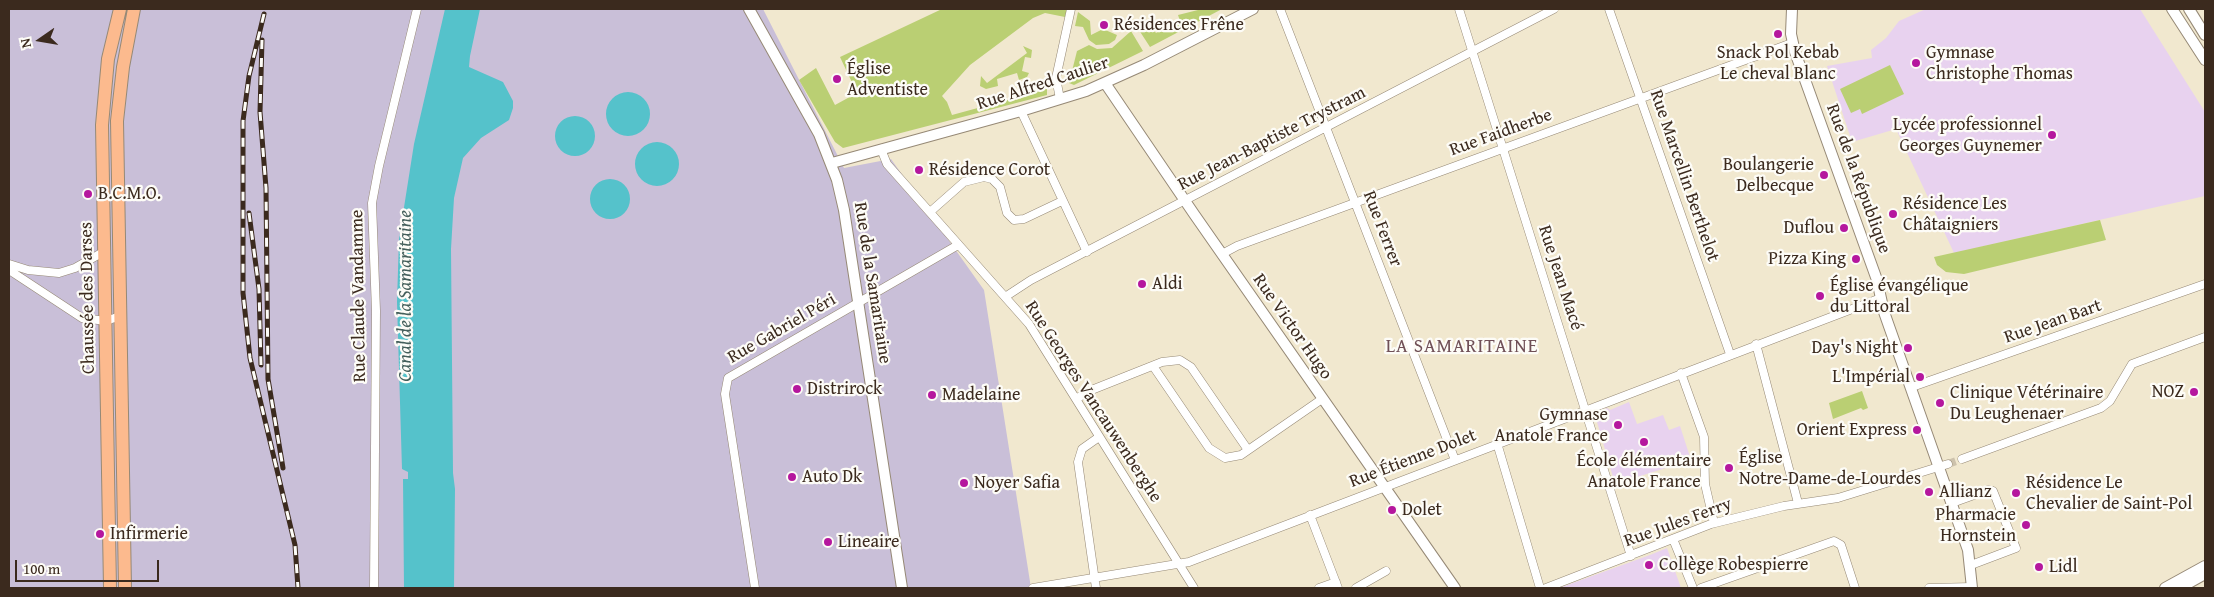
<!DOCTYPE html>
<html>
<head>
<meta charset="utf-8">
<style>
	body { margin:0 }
	#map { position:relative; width:2214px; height:597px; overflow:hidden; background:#f1e8cf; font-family:"Gentium Book Plus",serif }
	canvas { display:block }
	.frame { position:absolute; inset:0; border:10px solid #3b2a1e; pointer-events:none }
	.north { position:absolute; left:15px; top:15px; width:50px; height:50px; -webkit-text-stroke:4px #fdfcf7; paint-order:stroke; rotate:257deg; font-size:14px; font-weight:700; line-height:20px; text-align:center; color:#3b2a1e }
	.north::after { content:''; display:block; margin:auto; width:18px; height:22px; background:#3b2a1e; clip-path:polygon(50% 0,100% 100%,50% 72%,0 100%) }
	.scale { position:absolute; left:15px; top:560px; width:144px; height:22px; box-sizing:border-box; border:2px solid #3b2a1e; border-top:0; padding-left:6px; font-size:15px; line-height:18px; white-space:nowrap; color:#3b2a1e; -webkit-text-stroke:4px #fdfcf7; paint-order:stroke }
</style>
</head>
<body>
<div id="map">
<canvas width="2214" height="597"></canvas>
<div class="frame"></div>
<div class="north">N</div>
<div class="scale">100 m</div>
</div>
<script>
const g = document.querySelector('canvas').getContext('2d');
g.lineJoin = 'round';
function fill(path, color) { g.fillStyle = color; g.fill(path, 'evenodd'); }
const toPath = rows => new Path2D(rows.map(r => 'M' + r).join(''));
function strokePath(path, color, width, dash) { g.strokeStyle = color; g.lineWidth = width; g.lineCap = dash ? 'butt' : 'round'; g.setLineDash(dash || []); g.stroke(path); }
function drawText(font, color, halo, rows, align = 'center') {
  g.font = font + ' "Gentium Book Plus",serif'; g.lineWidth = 4.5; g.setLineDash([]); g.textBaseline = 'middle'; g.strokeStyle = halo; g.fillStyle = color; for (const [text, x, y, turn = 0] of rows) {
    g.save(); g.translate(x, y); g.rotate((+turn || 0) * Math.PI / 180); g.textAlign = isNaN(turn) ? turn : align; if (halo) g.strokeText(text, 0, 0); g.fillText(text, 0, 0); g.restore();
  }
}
const built = toPath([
	[1926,9,2140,9,2205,112,2205,196,1954,253,1896,129,1852,142,1827,66,1872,58,1871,50,1886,38,1899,21],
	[1629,402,1637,424,1663,415,1669,430,1680,426,1691,460,1615,484,1595,415,1597,412,1607,408,1610,410],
	[1667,548,1681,588,1559,588,1650,555]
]);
const industrial = toPath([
	[9,9,763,9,844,168,891,159,984,290,1031,588,9,588]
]);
const green = toPath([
	[942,9,1067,9,1065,17,1045,13,1033,18,970,65,942,96,947,102,952,115,1040,91,1039,85,1043,83,1047,84,1047,95,843,148,835,142,799,80,816,68,835,105,857,93,840,57],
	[1202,9,1222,9,1150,47,1137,27,1147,22,1156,33,1180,21,1178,15],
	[1078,12,1090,21,1091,35,1103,29,1117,35,1115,40,1109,44,1096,45,1089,40,1083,27,1075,26],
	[1131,31,1143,51,1074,85,1069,83,1077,51,1089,45,1097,49,1112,48],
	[1023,46,1032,50,1031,58,1025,57,1022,71,1029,73,1027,77,1019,80,1017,73,997,79,998,86,986,89,980,86,981,76,987,83,1027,53],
	[1890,65,1904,94,1862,114,1860,109,1851,113,1840,89],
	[2100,220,2106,240,1964,274,1946,272,1937,265,1934,257],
	[1862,391,1868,408,1863,410,1861,408,1833,419,1829,403]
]);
const water = toPath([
	[445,9,480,9,470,56,469,67,503,82,513,101,513,108,509,120,481,138,463,158,454,198,451,249,453,473,455,489,454,588,404,588,403,479,408,479,408,472,402,469,401,436,397,302,399,239,414,144],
	'606 114a22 22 0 1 1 44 0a22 22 0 1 1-44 0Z',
	'555 136a20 20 0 1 1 40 0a20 20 0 1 1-40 0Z',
	'635 164a22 22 0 1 1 44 0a22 22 0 1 1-44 0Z',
	'590 199a20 20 0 1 1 40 0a20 20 0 1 1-40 0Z'
]);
const minorTunnel = toPath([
	[1948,464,1962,459]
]);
const minor = toPath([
	[1280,9,1455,460],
	[1459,9,1631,556],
	[1609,9,1730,354],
	[1060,99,1056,78,1071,9],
	[1021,111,1087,252],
	[881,149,887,164,1029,324,1194,588],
	[930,212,964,182,984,177,992,179,1000,187,1007,213,1014,220,1024,219,1062,201],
	[1222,254,1237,246,1792,43],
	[9,264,28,270,59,273,75,268,105,251],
	[9,270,82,318,106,321,120,316],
	[1005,297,1031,280,1554,9],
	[1756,344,1798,503],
	[1153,366,1209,448,1225,458,1241,455,1322,399],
	[1681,373,1704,437,1705,484,1714,523],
	[1912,387,2205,284],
	[1076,399,1089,391,1162,362,1180,360,1191,367,1248,450],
	[1497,443,1540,588],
	[1962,459,2101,408,2110,401,2132,364,2205,337],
	[1952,503,1988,490,1993,491,2016,548,1971,565],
	[1310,515,1338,588],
	[1673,539,1693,588],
	[374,588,376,311,372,203,379,166,417,9],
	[755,588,725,394,728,378,958,245],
	[1033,588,1189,562,1881,298],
	[1096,588,1078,462,1082,449,1099,437],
	[1319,588,1336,582],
	[1356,588,1386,571],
	[1546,588,1711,524,1784,506,1838,498,1948,464],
	[1701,588,1834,541,1841,545,1855,588],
	[1929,588,1972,587]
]);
const tertiary = toPath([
	[749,9,819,134,837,180,844,210,902,588],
	[1792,9,1791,34,1795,52,1877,280,1884,312,1968,550,1972,588],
	[2172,9,2205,60],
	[2189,9,2205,35],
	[1105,83,1194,214,1455,588],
	[832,163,1021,111,1086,91,1144,65,1253,9],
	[2165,588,2205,566],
	[2180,588,2205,574]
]);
const primary = toPath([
	[110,588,102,125,108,59,120,9],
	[125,588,117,121,123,67,134,9]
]);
const rail = toPath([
	[264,14,249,76,243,121,243,293,250,358,295,545,298,588],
	[262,40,260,112,266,188,268,379,283,468],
	[249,213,259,289,261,365]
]);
const markers = [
	[1104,25,5,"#b5179e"],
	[1778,34,5,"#b5179e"],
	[1916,63,5,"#b5179e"],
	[837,79,5,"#b5179e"],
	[2052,135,5,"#b5179e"],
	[919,170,5,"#b5179e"],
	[1824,175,5,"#b5179e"],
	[88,194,5,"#b5179e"],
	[1893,214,5,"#b5179e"],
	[1844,228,5,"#b5179e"],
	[1856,259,5,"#b5179e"],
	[1142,284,5,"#b5179e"],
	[1820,296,5,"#b5179e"],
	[1908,348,5,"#b5179e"],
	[1920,377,5,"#b5179e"],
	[797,389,5,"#b5179e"],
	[2194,392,5,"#b5179e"],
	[932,395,5,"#b5179e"],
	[1940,403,5,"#b5179e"],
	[1618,425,5,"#b5179e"],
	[1917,430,5,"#b5179e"],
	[1644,442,5,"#b5179e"],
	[1729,468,5,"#b5179e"],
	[792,477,5,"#b5179e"],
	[964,483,5,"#b5179e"],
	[1929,492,5,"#b5179e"],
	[2016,493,5,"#b5179e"],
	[1392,510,5,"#b5179e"],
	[2026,525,5,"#b5179e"],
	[100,534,5,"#b5179e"],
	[828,542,5,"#b5179e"],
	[1649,565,5,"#b5179e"],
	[2039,567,5,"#b5179e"]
];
const poiNames = [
	["Résidences Frêne",1114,25],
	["Snack Pol Kebab",1778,53,"center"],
	["Le cheval Blanc",1778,74,"center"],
	["Gymnase",1926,53],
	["Christophe Thomas",1926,74],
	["Église",847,69],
	["Adventiste",847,90],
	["Lycée professionnel",2042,125,"right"],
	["Georges Guynemer",2042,146,"right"],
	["Boulangerie",1814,165,"right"],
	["Delbecque",1814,186,"right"],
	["Résidence Corot",929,170],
	["B.C.M.O.",98,194],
	["Résidence Les",1903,204],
	["Châtaigniers",1903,225],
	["Duflou",1834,228,"right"],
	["Pizza King",1846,259,"right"],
	["Aldi",1152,284],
	["Église évangélique",1830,286],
	["du Littoral",1830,307],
	["Day's Night",1898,348,"right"],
	["L'Impérial",1910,377,"right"],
	["Distrirock",807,389],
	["NOZ",2184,392,"right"],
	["Clinique Vétérinaire",1950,393],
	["Du Leughenaer",1950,414],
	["Madelaine",942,395],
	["Gymnase",1608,415,"right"],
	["Anatole France",1608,436,"right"],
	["Orient Express",1907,430,"right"],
	["Église",1739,458],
	["Notre-Dame-de-Lourdes",1739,479],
	["École élémentaire",1644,461,"center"],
	["Anatole France",1644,482,"center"],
	["Auto Dk",802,477],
	["Noyer Safia",974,483],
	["Résidence Le",2026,483],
	["Chevalier de Saint-Pol",2026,504],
	["Allianz",1939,492],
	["Dolet",1402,510],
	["Pharmacie",2016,515,"right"],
	["Hornstein",2016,536,"right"],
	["Infirmerie",110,534],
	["Lineaire",838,542],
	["Collège Robespierre",1659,565],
	["Lidl",2049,567]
];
const streetNames = [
	["Rue Alfred Caulier",1043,84,-18],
	["Rue Faidherbe",1501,133,-20],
	["Rue Jean-Baptiste Trystram",1272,139,-27],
	["Rue Marcellin Berthelot",1684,176,71],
	["Rue de la République",1858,179,70],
	["Rue Ferrer",1382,229,69],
	["Rue Jean Macé",1560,278,72],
	["Rue de la Samaritaine",872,283,81],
	["Rue Claude Vandamme",359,296,-91],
	["Chaussée des Darses",88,298,-91],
	["Rue Jean Bart",2053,322,-19],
	["Rue Victor Hugo",1292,327,55],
	["Rue Gabriel Péri",782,329,-30],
	["Rue Georges Vancauwenberghe",1093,402,57],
	["Rue Étienne Dolet",1413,459,-21],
	["Rue Jules Ferry",1678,523,-20]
];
const waterNames = [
	["Canal de la Samaritaine",406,296,-90]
];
const neighbourhoodNames = [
	["LA SAMARITAINE",1462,347]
];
fill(built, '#e8d2ef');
fill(industrial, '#c9bfd8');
fill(green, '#bacf73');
fill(water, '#55c2cb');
strokePath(minorTunnel, '#cdc2ac', 8, [8, 4]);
strokePath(minor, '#968976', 9);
strokePath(tertiary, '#968976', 12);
strokePath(primary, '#968976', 14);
strokePath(minor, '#fff', 8);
strokePath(tertiary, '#fff', 10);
strokePath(primary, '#fcba8e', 12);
strokePath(rail, '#3b2a1e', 5);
strokePath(rail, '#fdfcf7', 3, [9]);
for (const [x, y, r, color] of markers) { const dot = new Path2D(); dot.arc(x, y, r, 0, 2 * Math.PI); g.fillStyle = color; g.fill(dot); strokePath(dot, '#fdfcf7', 2); }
drawText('18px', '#3b2a1e', '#fdfcf7', poiNames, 'left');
drawText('18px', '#3b2a1e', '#fdfcf7', streetNames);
drawText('italic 19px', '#445f5b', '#fdfcf7', waterNames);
g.letterSpacing = '1px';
drawText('19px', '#705057', '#fdfcf7', neighbourhoodNames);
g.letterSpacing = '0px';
</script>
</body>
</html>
